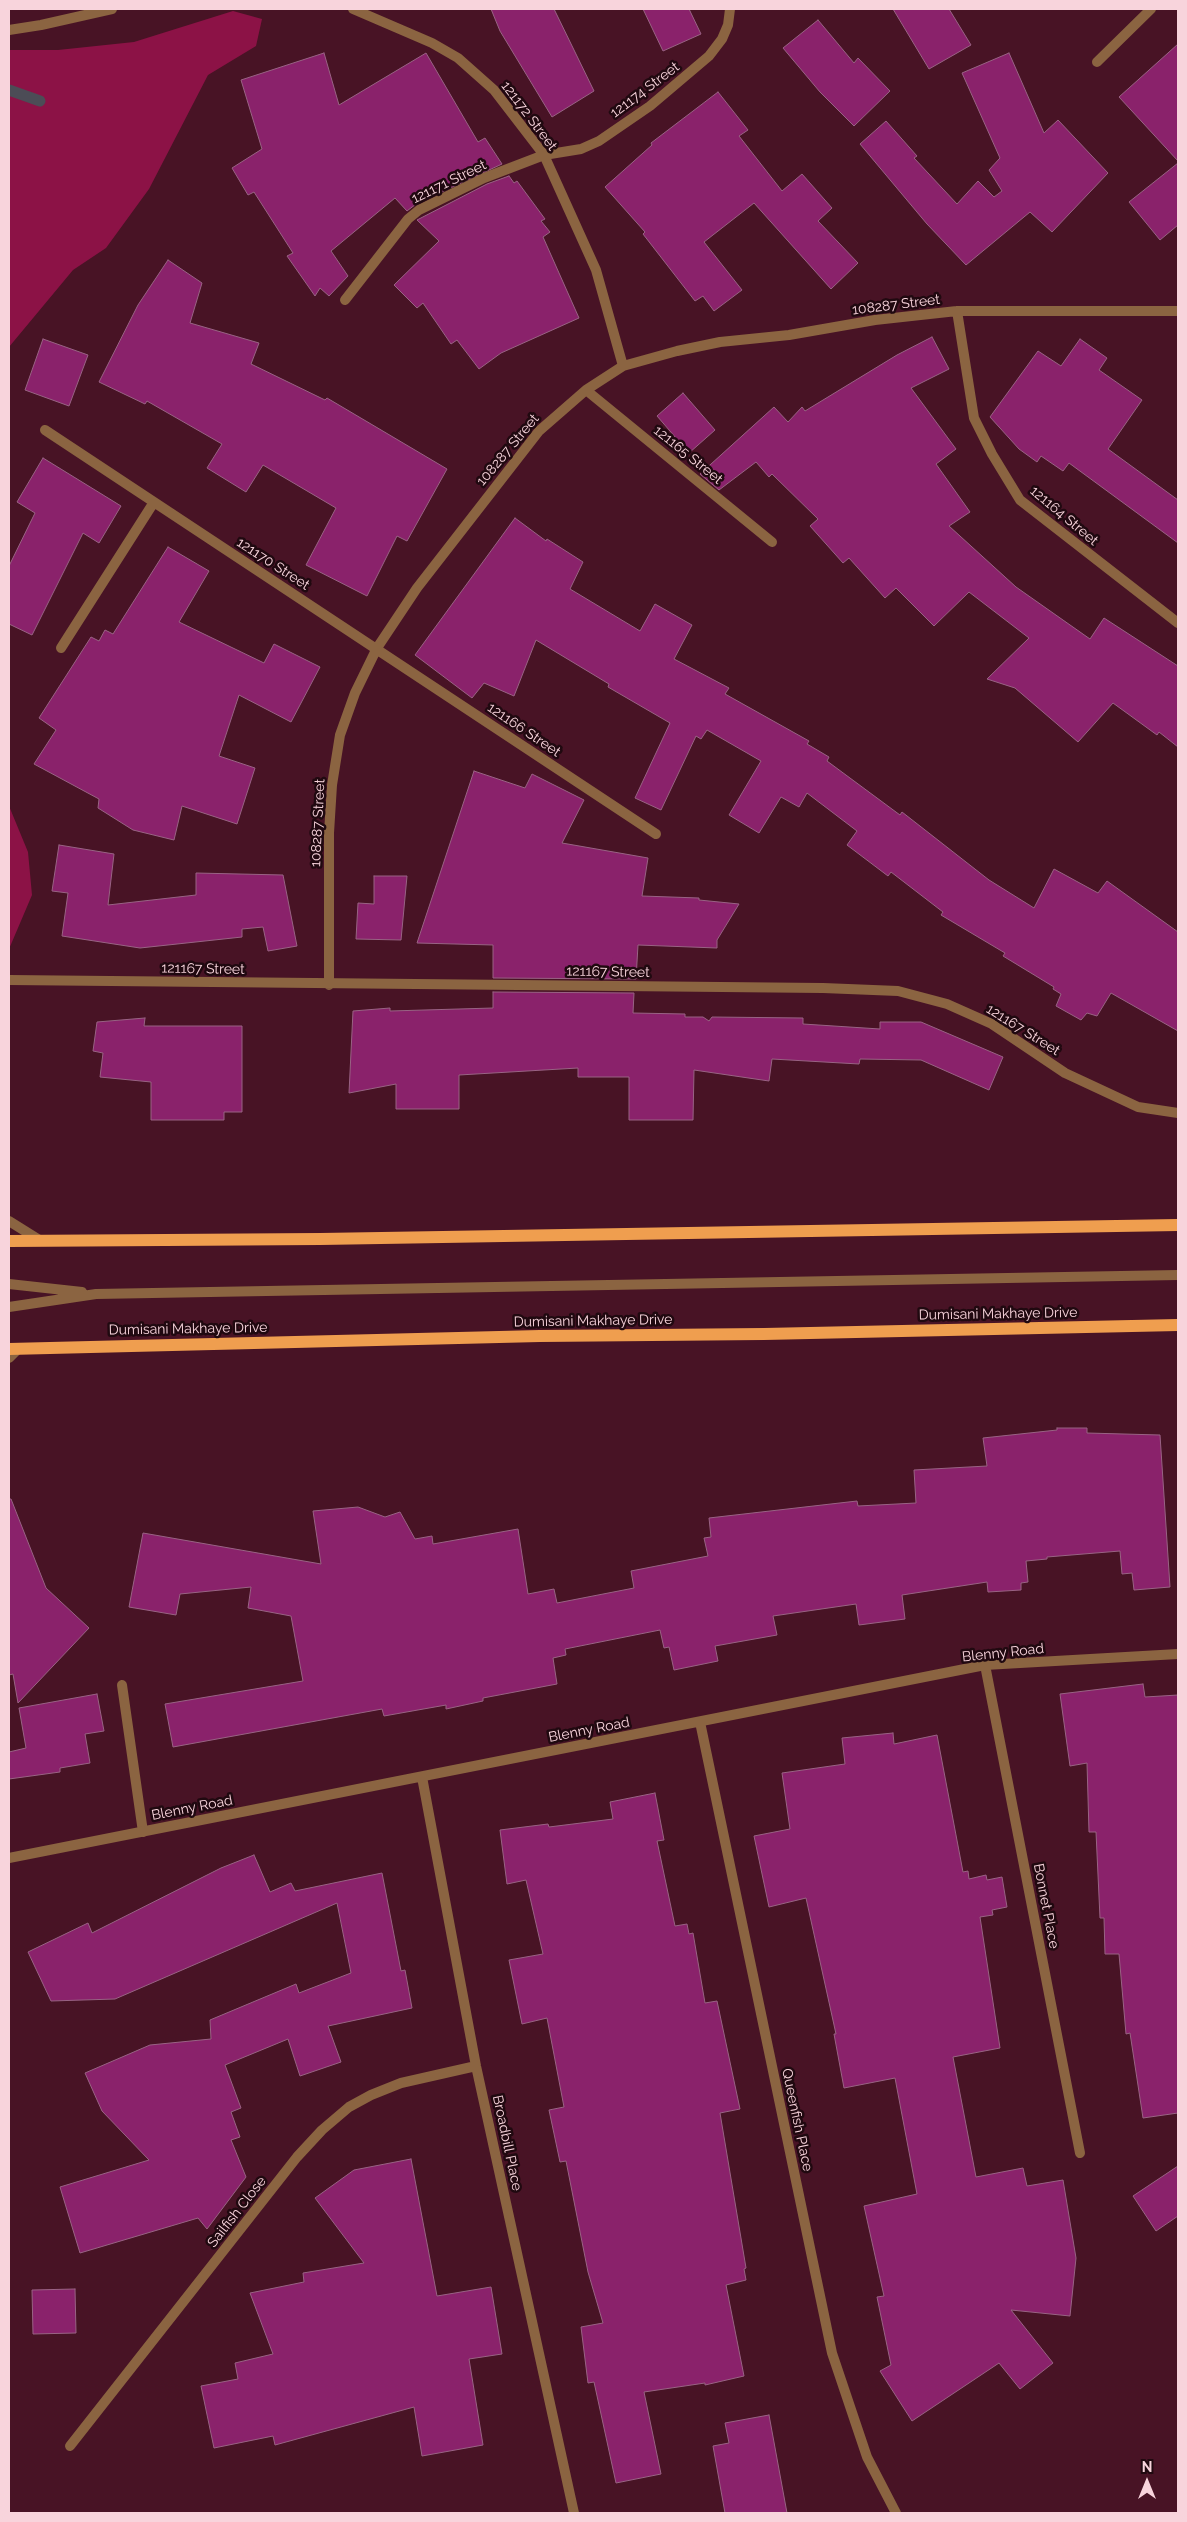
<!DOCTYPE html>
<html>
<head>
<meta charset="utf-8">
<style>
	body { margin:0 }
	#map { position:relative; width:1187px; height:2522px; overflow:hidden; background:#481325; font-family:Raleway,sans-serif }
	canvas { display:block }
	.frame { position:absolute; inset:0; border:10px solid #f8d4dc; pointer-events:none }
	.north { position:absolute; left:1122px; top:2457px; width:50px; height:50px; -webkit-text-stroke:4px #200910; paint-order:stroke; rotate:0deg; font-size:14px; font-weight:700; line-height:20px; text-align:center; color:#f8d4dc }
	.north::after { content:''; display:block; margin:auto; width:18px; height:22px; background:#f8d4dc; clip-path:polygon(50% 0,100% 100%,50% 72%,0 100%) }
</style>
</head>
<body>
<div id="map">
<canvas width="1187" height="2522"></canvas>
<div class="frame"></div>
<div class="north">N</div>
</div>
<script>
const g = document.querySelector('canvas').getContext('2d');
g.lineJoin = 'round';
function fill(path, color) { g.fillStyle = color; g.fill(path, 'evenodd'); }
const toPath = rows => new Path2D(rows.map(r => 'M' + r).join(''));
function strokePath(path, color, width, dash) { g.strokeStyle = color; g.lineWidth = width; g.lineCap = dash ? 'butt' : 'round'; g.setLineDash(dash || []); g.stroke(path); }
function drawText(font, color, halo, rows, align = 'center') {
  g.font = font + ' Raleway,sans-serif'; g.lineWidth = 5; g.setLineDash([]); g.textBaseline = 'middle'; g.strokeStyle = halo; g.fillStyle = color; for (const [text, x, y, turn = 0] of rows) {
    g.save(); g.translate(x, y); g.rotate((+turn || 0) * Math.PI / 180); g.textAlign = isNaN(turn) ? turn : align; if (halo) g.strokeText(text, 0, 0); g.fillText(text, 0, 0); g.restore();
  }
}
const green = toPath([
	[233,11,262,19,256,46,208,75,149,189,106,248,73,270,9,347,9,50,58,50,134,42],
	[9,806,28,852,32,895,9,949]
]);
const stream = toPath([
	[9,90,40,101]
]);
const building = toPath([
	[491,9,554,9,594,91,552,117,500,31,491,9],
	[643,9,689,9,701,34,663,51,643,9],
	[893,9,949,9,971,45,929,69,893,9],
	[818,20,854,63,858,58,890,91,854,126,820,92,783,48,818,20],
	[1178,44,1178,161,1119,97,1178,44],
	[324,53,339,105,426,53,478,142,485,138,502,164,416,204,407,211,395,198,331,251,348,276,329,296,320,288,315,296,287,256,293,253,254,192,248,195,232,168,262,149,241,80,324,53],
	[1009,53,1044,133,1058,120,1108,173,1052,232,1030,212,966,265,927,224,860,144,886,121,917,156,914,158,957,204,978,181,994,197,1002,191,989,170,1000,158,962,73,1009,53],
	[718,92,748,130,739,136,782,191,802,174,832,208,818,221,858,263,831,289,754,203,704,242,742,290,714,311,703,296,695,301,643,234,645,232,605,187,652,145,651,143,718,92],
	[1178,163,1178,225,1160,240,1129,202,1178,163],
	[509,176,514,183,517,181,545,219,541,221,550,232,543,237,579,318,501,353,479,369,457,340,451,344,423,303,417,308,394,285,439,241,417,220,487,184,509,176],
	[168,260,202,283,190,323,259,343,251,364,325,400,327,398,447,469,407,541,397,536,367,596,306,565,336,508,263,465,246,492,207,468,222,444,147,401,145,404,99,382,138,305,168,260],
	[932,337,949,369,911,388,956,449,936,464,970,512,949,526,1016,587,1090,639,1104,618,1178,666,1178,747,1159,732,1157,735,1113,703,1078,742,1015,688,987,679,1029,638,969,592,934,626,896,588,885,598,849,558,843,563,810,526,818,519,772,474,769,477,756,462,719,490,700,474,774,407,788,422,802,407,805,411,897,355,932,337],
	[43,339,88,355,69,406,25,390,43,339],
	[1080,339,1107,358,1099,370,1142,400,1108,449,1178,500,1178,543,1069,463,1063,471,1041,456,1037,462,1019,449,990,417,1038,351,1061,366,1080,339],
	[683,393,715,430,689,453,657,416,683,393],
	[43,458,121,506,99,543,83,533,32,635,9,624,9,566,35,513,17,502,43,458],
	[515,518,546,541,547,539,583,562,570,589,640,631,655,604,692,625,674,659,729,688,725,694,809,741,807,744,829,757,827,761,900,815,902,812,989,880,1034,908,1054,869,1098,893,1107,881,1178,932,1178,1031,1111,993,1097,1016,1087,1013,1081,1020,1056,1006,1061,994,1053,989,1054,987,1003,956,1005,953,941,915,943,912,891,872,888,876,847,845,857,831,807,793,799,807,781,797,759,833,729,815,761,761,707,730,701,739,696,736,661,810,635,798,670,723,608,687,609,684,536,640,514,696,484,683,472,698,415,655,515,518],
	[168,547,209,571,179,622,264,663,274,644,320,667,291,722,239,695,219,756,255,768,237,824,182,806,174,840,133,830,98,808,99,799,34,764,56,730,39,718,91,637,99,641,105,630,113,634,168,547],
	[474,771,525,788,532,774,584,800,562,843,648,858,642,896,699,898,699,900,739,904,717,940,717,948,638,945,636,979,493,978,493,945,417,943,474,771],
	[59,845,114,854,108,905,196,895,196,873,283,875,297,946,268,951,263,927,242,929,242,937,140,948,62,936,68,893,52,891,59,845],
	[374,876,407,876,401,940,356,939,358,903,374,904,374,876],
	[493,992,634,993,633,1013,685,1014,685,1017,703,1017,709,1021,712,1017,803,1018,803,1024,880,1029,880,1022,921,1022,1003,1057,989,1090,921,1060,860,1059,859,1064,772,1059,769,1081,694,1070,693,1120,629,1120,629,1077,578,1077,578,1068,459,1075,459,1109,396,1109,396,1084,349,1093,353,1011,390,1008,390,1011,493,1008,493,992],
	[145,1018,144,1026,242,1026,242,1112,224,1112,224,1120,151,1120,151,1082,100,1077,103,1053,93,1051,97,1022,145,1018],
	[1057,1428,1087,1428,1087,1433,1160,1435,1170,1587,1134,1590,1132,1573,1122,1574,1120,1551,1047,1557,1047,1559,1026,1561,1028,1582,1021,1583,1021,1590,988,1592,987,1582,902,1595,905,1619,859,1625,856,1604,773,1616,777,1635,715,1646,718,1661,674,1670,669,1647,664,1648,660,1630,565,1649,566,1655,553,1658,557,1684,483,1698,483,1701,446,1709,446,1705,384,1716,382,1709,173,1747,165,1704,303,1681,291,1616,248,1608,251,1587,180,1594,176,1615,129,1607,143,1533,321,1564,313,1511,358,1507,385,1517,400,1512,415,1539,432,1536,433,1544,518,1529,528,1594,554,1589,557,1603,634,1588,631,1571,708,1556,704,1538,711,1537,709,1518,857,1501,858,1506,916,1503,914,1470,987,1466,983,1438,1057,1430,1057,1428],
	[9,1499,11,1499,46,1588,89,1628,18,1703,13,1674,9,1675,9,1499],
	[1143,1684,1145,1697,1178,1695,1178,2113,1143,2118,1130,2033,1126,2034,1119,1954,1105,1954,1104,1918,1100,1918,1096,1832,1089,1832,1087,1763,1070,1766,1060,1694,1143,1684],
	[97,1694,104,1731,85,1734,90,1763,60,1768,60,1772,9,1779,9,1752,26,1748,19,1708,97,1694],
	[893,1733,894,1744,937,1735,963,1872,968,1871,969,1879,986,1875,987,1880,1002,1877,1007,1907,992,1910,993,1915,980,1917,1000,2048,953,2057,976,2177,1023,2168,1027,2186,1063,2180,1076,2258,1070,2316,1011,2310,1053,2363,1020,2389,999,2363,912,2421,880,2371,891,2365,877,2297,884,2296,864,2206,917,2194,895,2078,844,2088,834,2034,836,2034,806,1898,769,1907,754,1836,790,1829,782,1773,845,1764,842,1738,893,1733],
	[655,1793,664,1840,657,1841,675,1926,687,1924,689,1934,693,1933,705,2003,717,2001,740,2109,720,2113,746,2268,744,2269,746,2280,726,2285,744,2376,705,2385,705,2383,644,2392,661,2474,616,2483,594,2382,588,2383,581,2327,603,2323,588,2272,566,2161,560,2162,549,2110,564,2107,547,2018,522,2024,509,1960,543,1954,526,1880,507,1884,500,1830,548,1824,549,1827,613,1819,610,1802,655,1793],
	[254,1855,270,1892,291,1883,295,1891,382,1873,401,1971,405,1970,412,2008,328,2026,341,2062,300,2076,288,2039,225,2065,241,2108,231,2112,240,2137,231,2140,246,2177,207,2229,198,2218,80,2253,60,2187,149,2160,102,2111,85,2073,150,2045,211,2039,210,2020,296,1984,299,1993,351,1973,337,1903,115,1999,51,2001,28,1952,88,1923,92,1933,221,1868,254,1855],
	[411,2159,437,2296,491,2287,502,2354,469,2359,483,2445,422,2456,414,2407,275,2445,273,2436,214,2448,201,2386,238,2379,235,2363,273,2354,250,2293,304,2282,303,2273,364,2263,315,2198,354,2170,411,2159],
	[1178,2166,1178,2216,1156,2231,1133,2196,1178,2166],
	[75,2289,76,2333,33,2334,32,2290,75,2289],
	[769,2415,787,2513,725,2513,713,2446,729,2443,725,2423,769,2415]
]);
const service = toPath([
	[1097,62,1151,9],
	[9,1221,41,1241],
	[9,1284,82,1292],
	[9,1307,96,1294,1178,1275],
	[9,1358,19,1348],
	[122,1685,143,1832]
]);
const minor = toPath([
	[353,9,432,43,458,58,494,90,544,155,596,270,623,366],
	[9,30,41,25,112,9],
	[345,300,408,219,419,210,484,178,544,155,581,149,599,141,650,106,709,56,722,39,728,25,730,9],
	[957,311,974,418,992,454,1020,500,1178,623],
	[586,390,772,542],
	[45,430,656,834],
	[61,648,154,502],
	[9,980,823,988,898,991,947,1004,992,1024,1065,1073,1138,1107,1178,1113],
	[329,985,329,833,332,785,340,735,355,693,377,648,417,588,539,431,586,390,623,366,677,351,720,342,789,335,875,320,957,311,1178,311],
	[985,1665,1080,2153],
	[700,1722,832,2353,867,2457,896,2513],
	[422,1777,476,2066,574,2513],
	[9,1858,985,1665,1178,1654],
	[70,2446,297,2157,322,2130,349,2107,371,2095,401,2083,476,2066]
]);
const primary = toPath([
	[9,1241,320,1239,1178,1225],
	[9,1349,540,1336,764,1334,1178,1325]
]);
const streetNames = [
	["121174 Street",645,90,-37],
	["121172 Street",529,116,53],
	["121171 Street",449,182,-26],
	["108287 Street",896,305,-7],
	["108287 Street",508,450,-50],
	["121165 Street",688,455,39],
	["121164 Street",1064,516,40],
	["121170 Street",273,564,33],
	["121166 Street",524,730,34],
	["108287 Street",318,823,-87],
	["121167 Street",203,969,1],
	["121167 Street",608,972,1],
	["121167 Street",1023,1030,32],
	["Dumisani Makhaye Drive",998,1314,-1],
	["Dumisani Makhaye Drive",593,1321,-1],
	["Dumisani Makhaye Drive",188,1329,-1],
	["Blenny Road",1003,1653,-6],
	["Blenny Road",589,1730,-11],
	["Blenny Road",192,1808,-11],
	["Bonnet Place",1046,1906,79],
	["Queenfish Place",797,2120,78],
	["Broadbill Place",507,2143,78],
	["Sailfish Close",237,2212,-52]
];
fill(green, '#8c1246');
strokePath(stream, '#4c4c56', 11);
fill(building, '#8a226b');
strokePath(building, '#996384', 1);
strokePath(service, '#8b6441', 10);
strokePath(minor, '#8b6441', 10);
strokePath(primary, '#ef9e4f', 12);
drawText('14px', '#f8d4dc', '#200910', streetNames);
</script>
</body>
</html>
